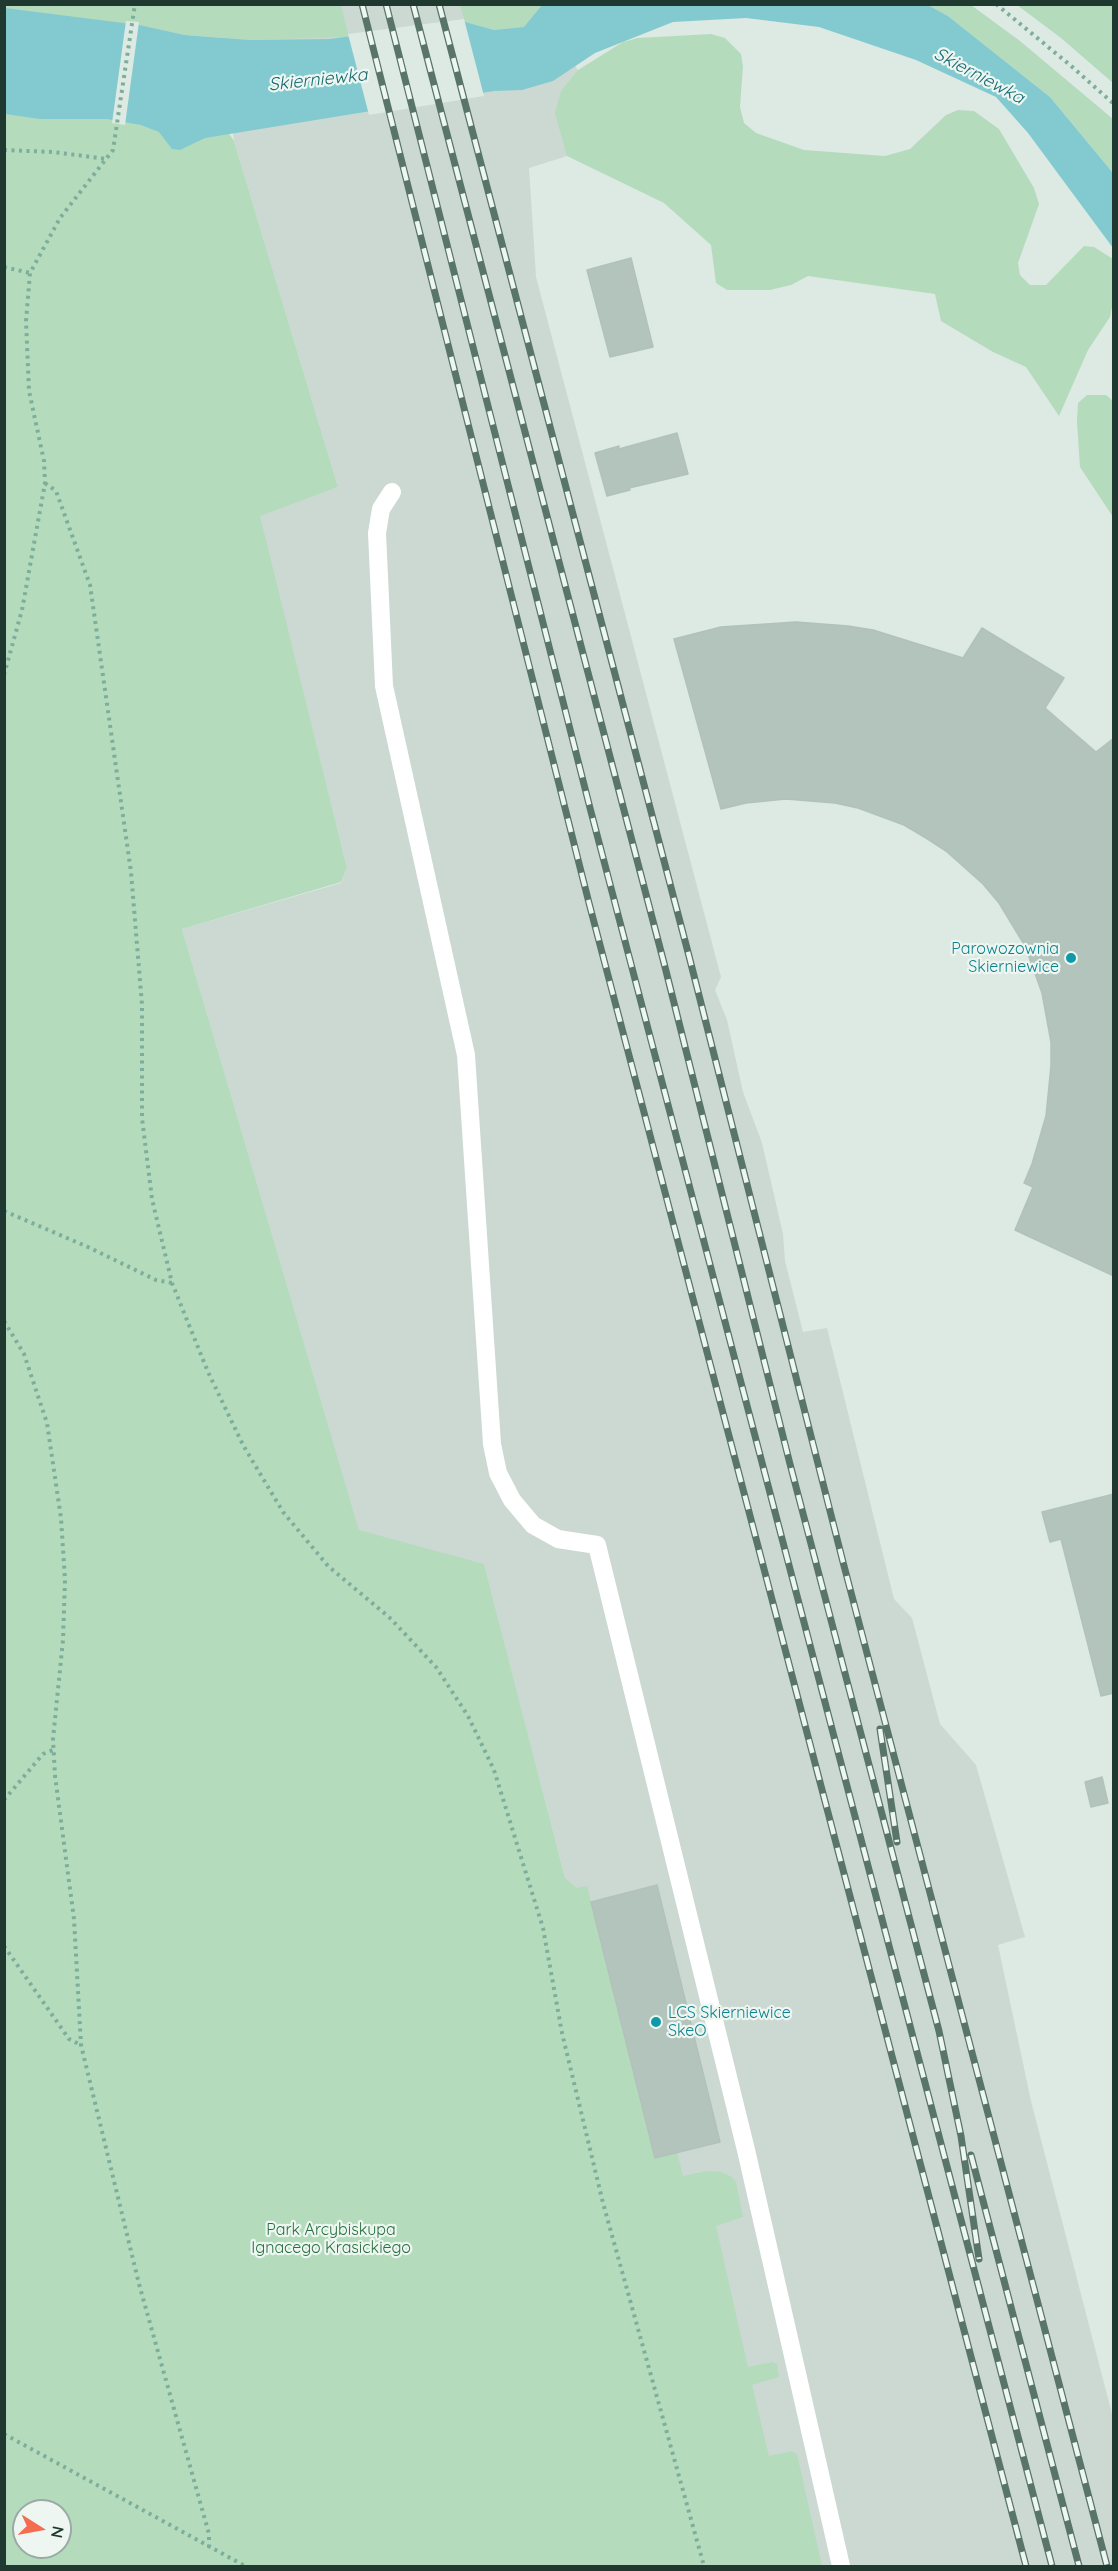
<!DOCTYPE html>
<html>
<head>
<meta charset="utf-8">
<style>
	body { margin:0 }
	#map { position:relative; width:1118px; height:2571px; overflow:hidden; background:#dde9e3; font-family:Quicksand,sans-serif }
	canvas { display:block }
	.frame { position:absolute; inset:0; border:6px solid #1f3930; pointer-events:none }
	.north { position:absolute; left:12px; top:2499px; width:60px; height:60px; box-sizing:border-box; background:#edf6f1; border:2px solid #9baaa4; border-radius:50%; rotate:101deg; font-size:16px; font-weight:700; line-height:24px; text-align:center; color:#1f3930 }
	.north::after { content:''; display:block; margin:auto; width:21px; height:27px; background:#f46d51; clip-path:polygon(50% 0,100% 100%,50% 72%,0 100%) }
</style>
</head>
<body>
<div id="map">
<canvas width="1118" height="2571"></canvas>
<div class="frame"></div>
<div class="north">N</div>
</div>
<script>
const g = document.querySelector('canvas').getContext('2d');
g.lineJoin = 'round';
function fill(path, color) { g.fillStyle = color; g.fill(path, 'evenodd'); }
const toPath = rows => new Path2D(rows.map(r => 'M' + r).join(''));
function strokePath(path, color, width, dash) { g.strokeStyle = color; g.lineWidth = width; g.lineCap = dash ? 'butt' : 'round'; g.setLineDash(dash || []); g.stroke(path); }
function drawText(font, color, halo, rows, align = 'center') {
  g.font = font + ' Quicksand,sans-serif'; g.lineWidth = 4.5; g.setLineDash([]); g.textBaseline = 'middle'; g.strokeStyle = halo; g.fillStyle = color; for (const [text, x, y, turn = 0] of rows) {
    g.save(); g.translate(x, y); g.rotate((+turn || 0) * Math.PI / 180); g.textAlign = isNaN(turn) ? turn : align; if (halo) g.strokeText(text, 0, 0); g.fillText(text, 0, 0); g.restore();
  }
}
const built = toPath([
	[220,5,541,5,590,92,567,156,529,168,536,277,721,977,715,990,727,1020,743,1092,762,1143,783,1234,785,1261,803,1332,827,1328,894,1599,912,1618,940,1724,976,1765,1025,1937,998,1945,1031,2101,1113,2418,1113,2566,753,2566,577,1888,565,1878,484,1565,359,1531,182,929,341,883,347,868,259,515,338,487,234,141]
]);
const green = toPath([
	[4,5,341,5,349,37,250,40,185,35,160,30,234,141,338,487,260,516,347,868,341,882,182,929,359,1530,484,1564,565,1878,577,1888,587,1886,655,2157,677,2152,683,2176,707,2171,721,2172,732,2177,736,2182,743,2217,716,2226,748,2367,772,2362,777,2364,779,2377,752,2385,769,2456,792,2451,797,2454,822,2566,5,2566],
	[24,2511,60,2511,60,2547,24,2547],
	[460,5,542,5,524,27,494,30,465,22],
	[928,5,971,5,1020,41,1113,119,1113,173,1050,97,948,16],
	[1017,5,1113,5,1113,83,1061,38],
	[711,34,725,38,741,54,743,66,740,107,744,123,756,133,804,150,885,156,910,149,946,115,958,110,974,111,999,129,1034,188,1039,204,1018,263,1020,275,1030,285,1046,285,1084,246,1094,247,1113,259,1113,302,1110,317,1088,350,1059,416,1026,367,993,352,941,321,935,294,808,276,791,285,770,290,727,290,716,283,711,245,664,203,567,156,555,113,561,91,578,70,623,42,638,38],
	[1087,395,1106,395,1113,401,1113,517,1080,467,1077,422,1078,403]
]);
const water = toPath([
	[542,5,928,5,948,16,1050,97,1113,173,1113,248,1028,133,996,97,916,60,819,27,746,18,673,22,595,53,553,81,522,90,494,91,205,138,180,150,172,149,159,132,141,125,107,119,40,119,5,114,5,8,139,25,185,35,250,40,329,39,465,22,494,30,524,27]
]);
const pier = toPath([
	[464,19,484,96,369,115,348,34],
	[126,21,139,22,125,125,112,123]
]);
const building = toPath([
	[631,258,653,347,610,357,587,270,631,258],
	[677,433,688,474,629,488,630,490,607,496,595,453,619,446,619,449,677,433],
	[796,622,848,626,873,630,963,658,982,628,1064,678,1045,708,1096,752,1114,738,1114,1276,1015,1230,1033,1187,1024,1183,1032,1164,1046,1116,1051,1066,1051,1042,1042,993,1025,946,999,903,983,884,946,851,926,838,904,825,858,808,835,803,786,799,746,803,721,809,674,639,721,627,796,622],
	[1114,1494,1114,1693,1101,1696,1061,1539,1050,1542,1042,1512,1114,1494],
	[1102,1777,1108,1803,1091,1807,1085,1782,1102,1777],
	[657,1885,720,2142,655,2158,591,1902,657,1885]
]);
const path = toPath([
	[996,4,1070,65,1114,104],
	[4,150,53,152,107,159],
	[4,267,30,273],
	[45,483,56,491,90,585,131,872,142,1005,142,1118,152,1199,172,1283,208,1372,243,1445,283,1512,328,1566,390,1618,436,1667,468,1716,494,1770,543,1928,562,2033,603,2203,704,2566],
	[4,675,22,610,45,483,44,461,29,391,26,321,30,273,60,218,113,150,135,4],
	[4,1211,88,1247,156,1280,172,1283],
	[4,1321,24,1354,47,1423,61,1518,65,1580,63,1640,53,1739,55,1776,74,1919,81,2045,139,2284,209,2534,209,2547],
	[4,1800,43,1754,53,1750],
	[4,1946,69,2039,81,2045],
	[4,2434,245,2566]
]);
const service = toPath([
	[392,492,381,509,377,533,384,686,466,1055,492,1444,498,1473,512,1500,533,1525,558,1539,597,1545,746,2150,841,2566]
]);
const rail = toPath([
	[362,4,589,903,1026,2566],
	[386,4,590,808,1052,2566],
	[413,4,664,963,790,1464,939,2031,961,2136,979,2259],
	[439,4,689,956,843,1562,1107,2566],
	[880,1729,897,1842],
	[971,2155,1079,2566]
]);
const markers = [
	[1071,958,6,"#0f9aa8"],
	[656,2022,6,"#0f9aa8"]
];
const cultureNames = [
	["Parowozownia",1059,949],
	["Skierniewice",1059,967],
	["LCS Skierniewice",668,2013,"left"],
	["SkeO",668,2031,"left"]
];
const parkNames = [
	["Park Arcybiskupa",331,2230],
	["Ignacego Krasickiego",331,2248]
];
const waterNames = [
	["Skierniewka",979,76,28],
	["Skierniewka",318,80,-6]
];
fill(built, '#cbd9d2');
fill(green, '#b5dbbd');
fill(water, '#83cad0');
fill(pier, '#dde9e3');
fill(building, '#b3c4bc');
strokePath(building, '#b0c3ba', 1.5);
strokePath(path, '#7dae9b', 4, [3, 4.5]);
strokePath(service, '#fff', 18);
strokePath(rail, '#59756b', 7);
strokePath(rail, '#edf6f1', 4.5, [14]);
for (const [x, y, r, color] of markers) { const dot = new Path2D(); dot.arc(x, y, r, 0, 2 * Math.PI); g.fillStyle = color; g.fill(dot); strokePath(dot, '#edf6f1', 2); }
drawText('16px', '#0d838f', '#edf6f1', cultureNames, 'right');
drawText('16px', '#29703f', '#edf6f1', parkNames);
drawText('italic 18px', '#196c74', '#edf6f1', waterNames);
</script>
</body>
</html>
